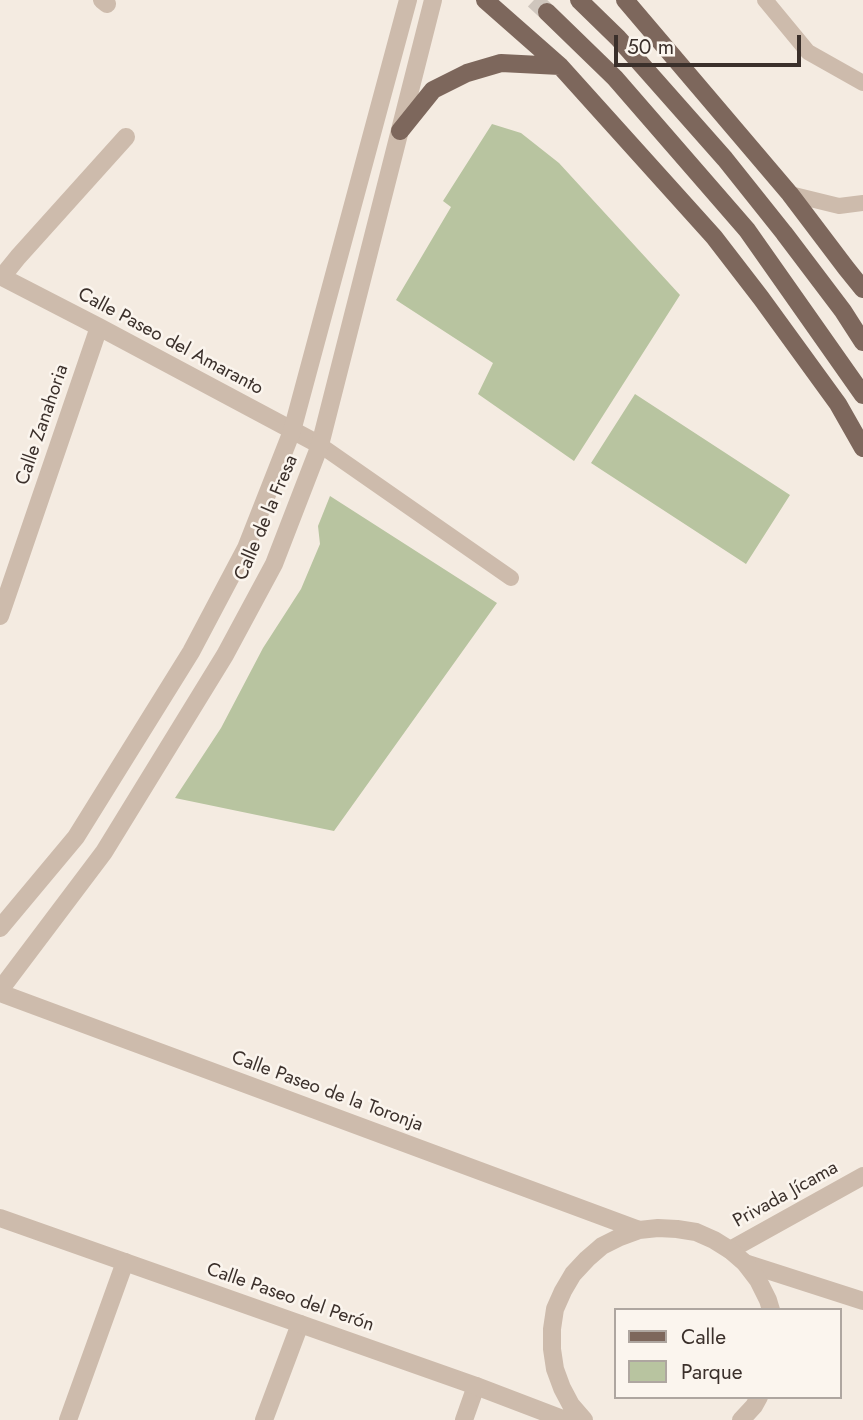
<!DOCTYPE html>
<html>
<head>
<meta charset="utf-8">
<style>
	body { margin:0 }
	#map { position:relative; width:863px; height:1420px; overflow:hidden; background:#f4ebe1; font-family:Jost,sans-serif }
	canvas { display:block }
	.legend { position:absolute; left:614px; top:1308px; width:228px; height:91px; box-sizing:border-box; background:#fbf5ee; border:2px solid #aea6a0; margin:0; padding:9px 12px; list-style:none; font-size:21px; color:#3b302b }
	.legend li { display:flex; align-items:center; gap:14px; height:35px }
	.legend b { width:35px; border:2px solid #aea6a0 }
	.scale { position:absolute; left:614px; top:35px; width:187px; height:32px; box-sizing:border-box; border:4px solid #3b302b; border-top:0; padding-left:9px; font-size:21px; line-height:24px; white-space:nowrap; color:#3b302b; -webkit-text-stroke:5px #fbf5ee; paint-order:stroke }
</style>
</head>
<body>
<div id="map">
<canvas width="863" height="1420"></canvas>
<ul class="legend">
<li><b style="height:9px;background:#7d675c"></b>Calle</li>
<li><b style="height:19px;background:#b8c4a0"></b>Parque</li>
</ul>
<div class="scale">50 m</div>
</div>
<script>
const g = document.querySelector('canvas').getContext('2d');
g.lineJoin = 'round';
function fill(path, color) { g.fillStyle = color; g.fill(path, 'evenodd'); }
const toPath = rows => new Path2D(rows.map(r => 'M' + r).join(''));
function strokePath(path, color, width, dash) { g.strokeStyle = color; g.lineWidth = width; g.lineCap = dash ? 'butt' : 'round'; g.setLineDash(dash || []); g.stroke(path); }
function drawText(font, color, halo, rows, align = 'center') {
  g.font = font + ' Jost,sans-serif'; g.lineWidth = 5; g.setLineDash([]); g.textBaseline = 'middle'; g.strokeStyle = halo; g.fillStyle = color; for (const [text, x, y, turn = 0] of rows) {
    g.save(); g.translate(x, y); g.rotate((+turn || 0) * Math.PI / 180); g.textAlign = isNaN(turn) ? turn : align; if (halo) g.strokeText(text, 0, 0); g.fillText(text, 0, 0); g.restore();
  }
}
const green = toPath([
	[492,124,521,133,559,163,680,295,574,461,478,394,493,363,396,300,451,207,443,201],
	[635,394,790,495,746,564,591,463],
	[330,496,497,603,334,831,175,798,221,728,263,648,301,589,320,544,318,526]
]);
const primaryTunnel = toPath([
	[534,0,547,12]
]);
const service = toPath([
	[765,0,808,52,863,83],
	[790,194,839,206,863,203],
	[320,445,511,578]
]);
const minor = toPath([
	[102,0,107,4],
	[0,276,99,327,320,445],
	[2,277,18,257,126,137],
	[0,616,99,327],
	[730,1250,863,1176],
	[745,1263,863,1301],
	[68,1420,125,1262],
	[264,1420,300,1324],
	[464,1420,476,1386]
]);
const tertiary = toPath([
	[0,928,76,837,191,652,246,548,292,431,408,0],
	[0,990,104,852,225,655,274,564,320,445,433,0],
	[0,993,639,1230],
	[0,1218,476,1386,565,1420],
	[584,1420,571,1405,562,1388,555,1369,552,1349,552,1329,555,1309,563,1291,573,1274,587,1259,602,1246,620,1237,639,1230,658,1228,677,1229,696,1232,714,1240,730,1250,745,1263,758,1280,768,1300,771,1310],
	[741,1420,754,1406,759,1397]
]);
const primary = toPath([
	[485,0,560,66,714,237,761,298,838,404,863,448],
	[579,0,618,38,725,159,784,233,843,311,863,342],
	[625,0,790,194,846,268,863,289],
	[547,12,615,78,747,230,863,395],
	[400,131,433,90,467,73,501,63,560,66]
]);
const streetNames = [
	["Calle Paseo del Amaranto",170,342,28],
	["Calle Zanahoria",43,425,-71],
	["Calle de la Fresa",267,518,-67],
	["Calle Paseo de la Toronja",327,1092,20],
	["Privada Jícama",786,1195,-29],
	["Calle Paseo del Perón",290,1298,19]
];
fill(green, '#b8c4a0');
strokePath(primaryTunnel, '#cfc6bd', 18, [18, 9]);
strokePath(service, '#cdbbac', 16);
strokePath(minor, '#cdbbac', 18);
strokePath(tertiary, '#cdbbac', 18);
strokePath(primary, '#7d675c', 18);
drawText('19px', '#3b302b', '#fbf5ee', streetNames);
</script>
</body>
</html>
